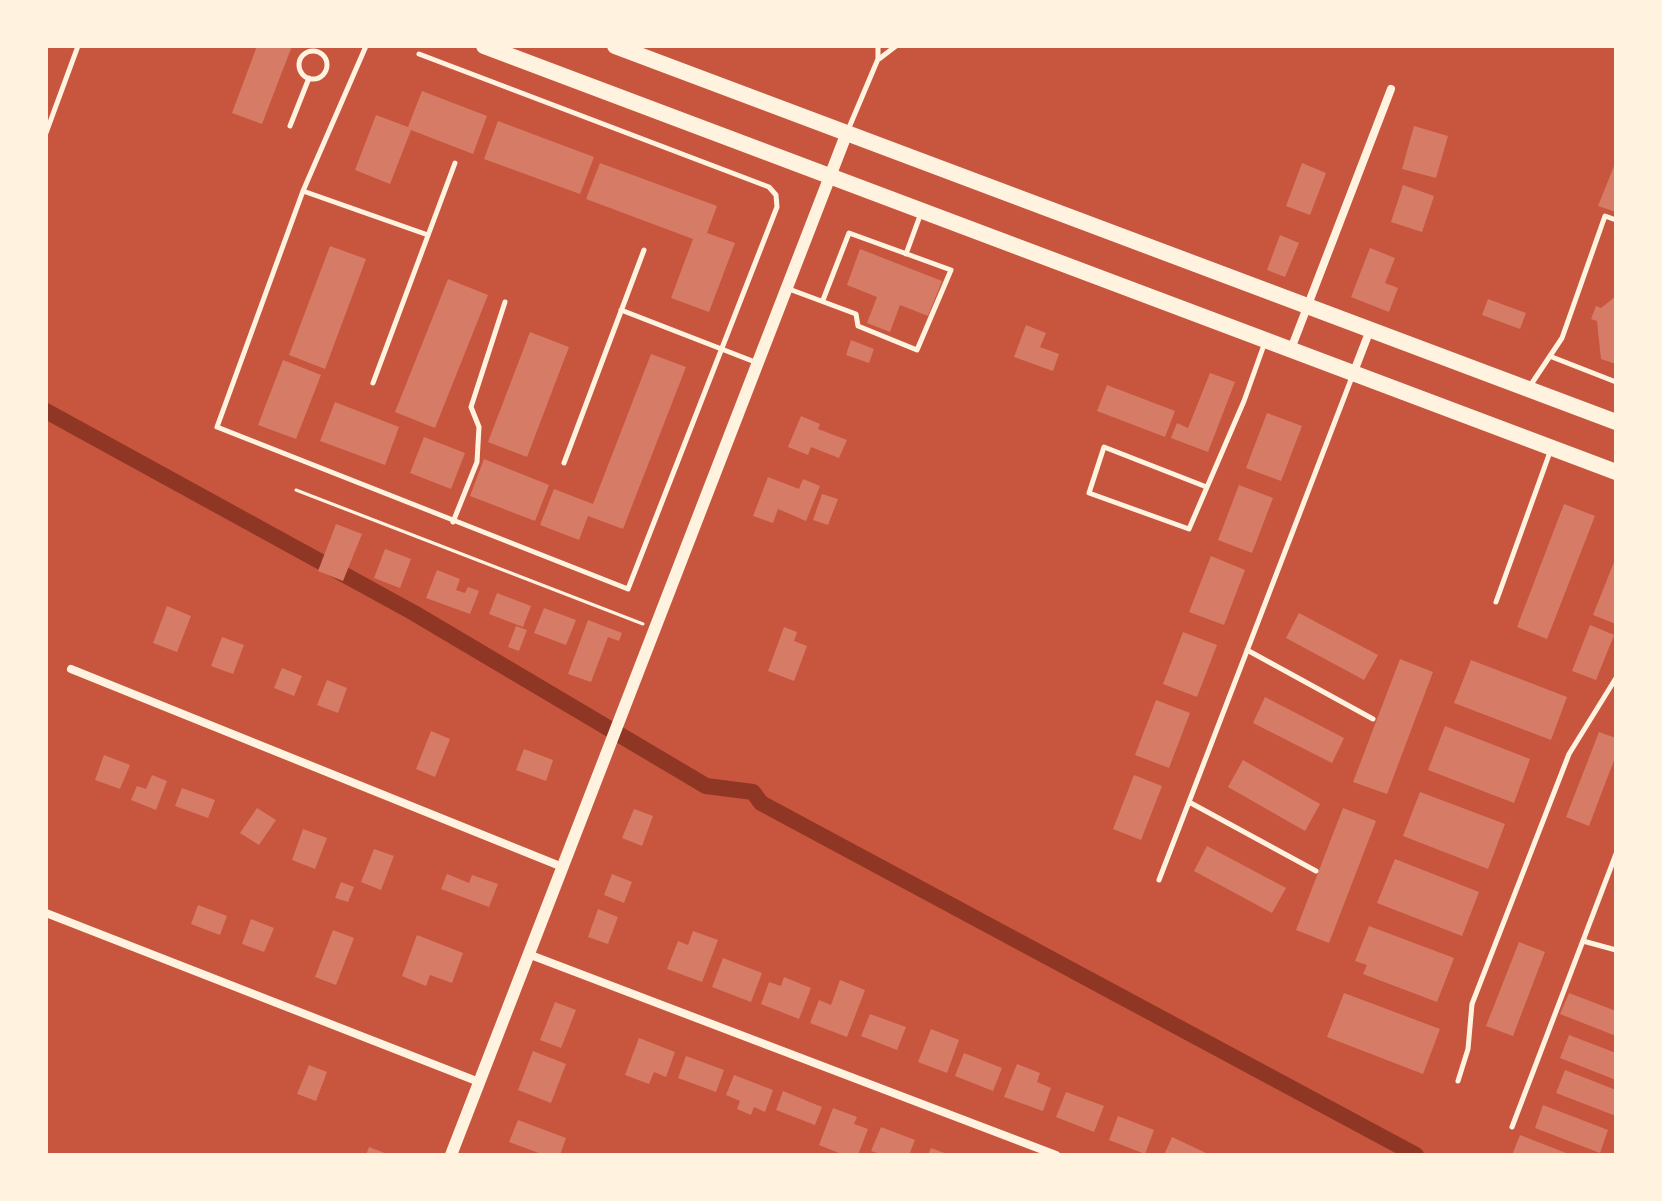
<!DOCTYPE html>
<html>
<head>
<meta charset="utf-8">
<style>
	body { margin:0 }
	#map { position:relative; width:1662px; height:1201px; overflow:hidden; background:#c8553d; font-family:"Varela Round",sans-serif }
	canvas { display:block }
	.frame { position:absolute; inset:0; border:48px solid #fff3e0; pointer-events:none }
</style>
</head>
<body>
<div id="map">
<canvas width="1662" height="1201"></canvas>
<div class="frame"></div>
</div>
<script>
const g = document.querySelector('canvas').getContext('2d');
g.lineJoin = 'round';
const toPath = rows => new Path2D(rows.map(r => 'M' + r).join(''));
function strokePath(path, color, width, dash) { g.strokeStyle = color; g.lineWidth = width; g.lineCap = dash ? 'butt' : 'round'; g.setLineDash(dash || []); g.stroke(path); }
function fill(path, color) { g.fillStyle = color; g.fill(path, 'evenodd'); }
const canal = toPath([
	[46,411,414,613,706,786,753,792,761,803,1416,1155]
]);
const building = toPath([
	[257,46,292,46,262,124,232,113],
	[422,91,487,116,473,154,411,130,390,184,355,170,376,115,408,127],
	[498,121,594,157,580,194,484,159],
	[1414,126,1448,136,1436,178,1402,169],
	[1616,161,1616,212,1598,206],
	[600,163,717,206,707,233,735,243,709,312,671,298,693,239,586,199],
	[1302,163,1326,173,1310,215,1286,206],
	[1403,185,1434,196,1422,232,1391,222],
	[1280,235,1299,243,1285,277,1267,270],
	[330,246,366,259,325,369,289,355],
	[1370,248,1395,258,1385,283,1398,288,1389,312,1351,297],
	[860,249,942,281,928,316,900,305,890,332,867,323,877,297,847,285],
	[448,279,488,295,435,428,395,412],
	[1616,296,1616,364,1601,359,1597,321,1591,319,1596,306,1601,308],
	[1488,299,1526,313,1520,329,1482,315],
	[1026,325,1046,333,1040,347,1059,354,1053,371,1014,357],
	[530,332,569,347,527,457,488,442],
	[851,340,874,349,869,363,846,355],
	[651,354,686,367,623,529,588,516,579,540,540,525,554,489,593,504],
	[283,360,321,375,296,439,258,425],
	[1210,373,1235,382,1208,452,1171,438,1177,423,1188,428],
	[1107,385,1175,411,1165,437,1097,411],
	[335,402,399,427,385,465,320,441],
	[1267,413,1302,426,1281,481,1246,468],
	[801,416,820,424,818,429,847,440,839,458,811,447,808,455,788,447],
	[424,437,465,453,451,489,410,473],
	[484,459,549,485,535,521,470,496],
	[768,477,799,489,803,479,820,486,806,521,778,509,773,523,753,516],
	[1239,485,1273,498,1252,553,1218,540],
	[822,494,838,499,828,525,813,520],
	[1564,504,1595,516,1547,639,1517,627],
	[336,524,362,534,343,581,318,571],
	[385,549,411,559,400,588,374,578],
	[1211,556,1245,570,1224,625,1189,612],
	[1616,557,1616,624,1593,615],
	[437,570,460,579,456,590,465,593,468,587,479,591,470,614,426,598],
	[497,593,531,606,523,627,489,614],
	[167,606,191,616,177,652,153,643],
	[544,608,576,620,566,645,534,633],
	[1299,613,1378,655,1364,680,1286,638],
	[588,620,622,633,619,641,608,637,591,682,568,674],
	[1590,625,1614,635,1596,680,1572,671],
	[516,626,527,630,519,651,508,647],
	[784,627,797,632,794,641,807,646,794,681,768,671],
	[1183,632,1217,645,1197,697,1163,684],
	[222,637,244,645,233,674,211,666],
	[1400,659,1433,672,1387,794,1353,782],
	[1471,660,1567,697,1551,740,1454,703],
	[282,668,302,676,294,696,274,688],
	[327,680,347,688,338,713,317,705],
	[1265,697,1344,738,1332,763,1253,723],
	[1156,700,1190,713,1169,768,1135,755],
	[1445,726,1530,759,1514,803,1428,770],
	[431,731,450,739,435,777,416,769],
	[1599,732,1616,738,1616,755,1589,826,1566,817],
	[524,749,553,760,546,781,516,770],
	[104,755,130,765,120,789,95,780],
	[1243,760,1320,804,1305,831,1228,787],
	[152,775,167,781,156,810,131,800,137,786,146,789],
	[1134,775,1162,786,1141,840,1113,829],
	[182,788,215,800,208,818,175,806],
	[1420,792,1505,824,1488,869,1403,836],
	[257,808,276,820,259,845,240,833],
	[1343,808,1376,821,1329,943,1296,930],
	[634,809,653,816,642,846,622,838],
	[303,829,327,838,315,869,292,860],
	[1207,846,1286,888,1272,913,1194,871],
	[374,849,394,856,381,890,361,882],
	[1395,859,1479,892,1462,936,1377,903],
	[447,874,469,883,472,875,498,884,489,907,441,889],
	[612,874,632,882,624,903,604,895],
	[341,882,354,887,348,902,335,898],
	[198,905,227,916,220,935,191,924],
	[598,909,618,917,608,944,588,937],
	[251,919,274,928,264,952,242,944],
	[1369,926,1454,958,1437,1002,1363,974,1367,965,1355,961],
	[333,930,354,938,336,985,315,977],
	[693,931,718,940,702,982,667,969,678,941,688,945],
	[417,935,463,953,452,983,430,975,426,986,402,976],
	[1519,942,1545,952,1513,1036,1486,1026],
	[723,958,762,973,751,1002,712,987],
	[784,977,811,988,799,1019,761,1004,769,982,781,986],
	[840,980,865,990,847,1037,810,1023,819,1000,831,1005],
	[1344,993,1440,1029,1423,1074,1327,1037],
	[1569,993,1616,1011,1616,1036,1560,1014],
	[555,1002,576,1010,561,1048,540,1040],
	[870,1014,906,1027,897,1050,861,1036],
	[931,1029,959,1040,947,1073,918,1062],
	[1569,1035,1616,1053,1616,1080,1560,1058],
	[639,1038,675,1052,666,1077,654,1072,649,1084,625,1075],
	[533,1051,566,1064,551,1103,518,1090],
	[964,1053,1002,1068,993,1091,955,1076],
	[686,1056,724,1070,716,1092,678,1078],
	[1017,1064,1040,1073,1037,1082,1051,1088,1043,1111,1004,1097],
	[309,1065,327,1072,316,1101,297,1094],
	[1565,1070,1616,1090,1616,1116,1556,1093],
	[734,1075,773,1090,765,1112,754,1107,751,1115,737,1109,740,1101,726,1095],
	[783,1091,822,1107,815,1125,776,1110],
	[1066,1092,1104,1106,1094,1132,1056,1117],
	[1543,1105,1608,1130,1600,1153,1535,1128],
	[833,1108,857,1117,854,1124,868,1129,858,1155,844,1155,819,1145],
	[1118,1116,1154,1130,1145,1154,1109,1140],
	[518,1120,566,1138,560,1155,544,1155,509,1142],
	[881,1127,915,1140,909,1155,883,1155,871,1151],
	[1520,1135,1571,1155,1512,1155],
	[1172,1137,1206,1153,1205,1155,1164,1155],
	[369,1147,390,1155,366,1155],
	[931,1148,950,1155,928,1155]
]);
const path = toPath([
	[296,490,643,624]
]);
const service = toPath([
	[366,46,303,191,217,427,628,589,777,207,776,195,769,187,419,54],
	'299 65a14 14 0 1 1 28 0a14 14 0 1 1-28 0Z',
	[879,59,896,46],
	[290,126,309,78],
	[848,130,878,59,878,46],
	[46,133,78,46],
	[303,191,428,235],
	[906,254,921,213],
	[789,289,856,314,858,326,917,350,951,270,849,233,823,300],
	[621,310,755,362],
	[1552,357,1616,382],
	[373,383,455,163],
	[1530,386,1562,338,1605,216,1616,220],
	[564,463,644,250],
	[1204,486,1104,447,1089,493,1189,529,1244,401,1265,342],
	[453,522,477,462,479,427,471,407,505,302],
	[1496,602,1550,452],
	[1247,650,1373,719],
	[1189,802,1316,871],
	[1159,880,1352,377],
	[1583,941,1616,950],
	[1458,1081,1468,1049,1472,1004,1569,754,1616,678],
	[1512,1127,1616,854]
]);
const minor = toPath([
	[1291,349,1391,89],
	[1353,374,1370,330],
	[71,669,560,866],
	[46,913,479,1082],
	[528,954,1056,1155]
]);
const tertiary = toPath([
	[451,1155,846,135]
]);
const primary = toPath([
	[484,46,1616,472],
	[615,46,1616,422]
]);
strokePath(canal, '#8f3625', 16);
fill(building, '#d67c66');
strokePath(path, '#fff3e0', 3);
strokePath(service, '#fff3e0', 5);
strokePath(minor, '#fff3e0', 8);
strokePath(tertiary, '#fff3e0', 12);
strokePath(primary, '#fff3e0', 16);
</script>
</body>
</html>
